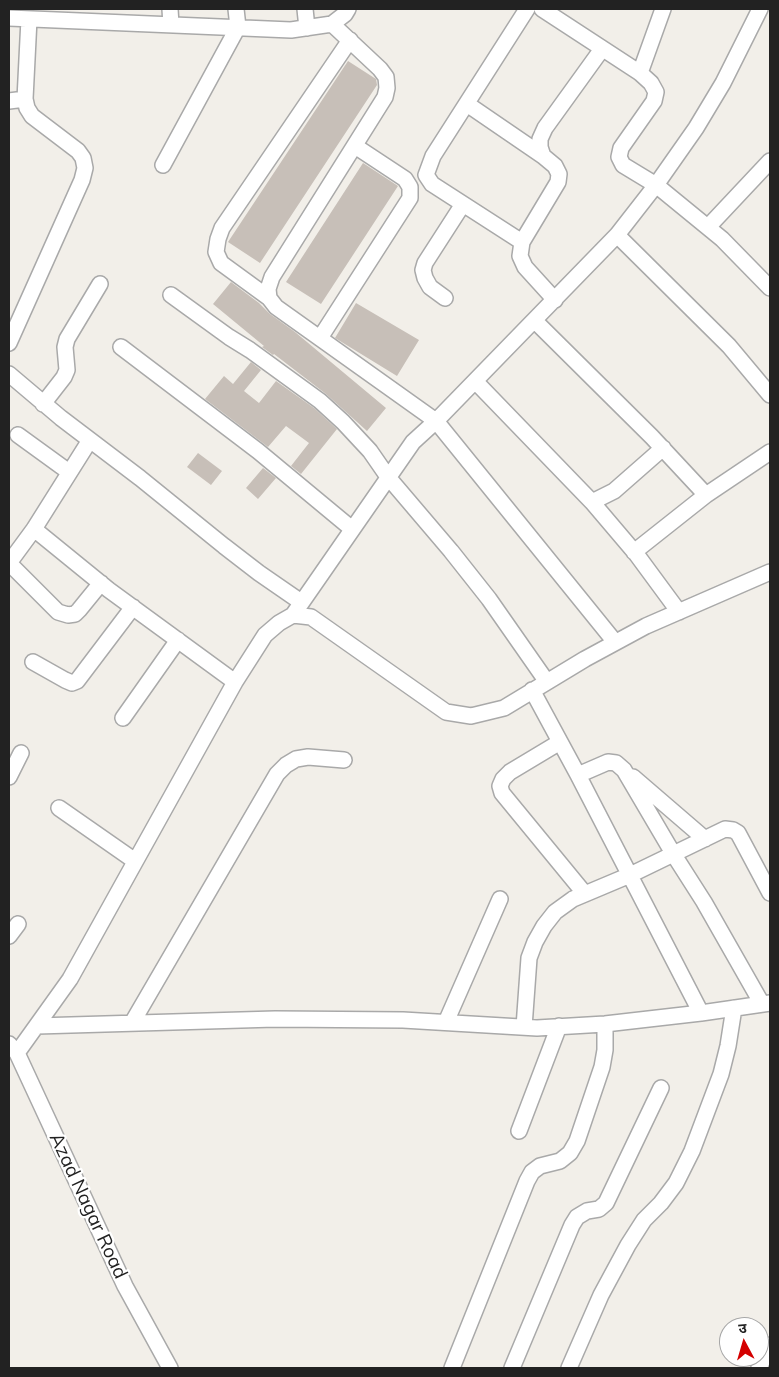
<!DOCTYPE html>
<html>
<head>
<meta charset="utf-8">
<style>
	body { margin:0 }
	#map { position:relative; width:779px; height:1377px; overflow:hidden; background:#f2efe9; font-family:Mulish,"Noto Sans Devanagari",sans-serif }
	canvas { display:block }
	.frame { position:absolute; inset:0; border:10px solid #222; pointer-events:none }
	.north { position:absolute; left:719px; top:1317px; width:50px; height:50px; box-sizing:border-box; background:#fff; border:1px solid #a7a7a7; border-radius:50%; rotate:354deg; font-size:14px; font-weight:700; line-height:20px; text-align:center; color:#222 }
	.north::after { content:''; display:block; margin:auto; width:18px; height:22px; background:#d40000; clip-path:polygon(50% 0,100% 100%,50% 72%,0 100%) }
</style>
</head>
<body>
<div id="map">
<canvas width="779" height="1377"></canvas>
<div class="frame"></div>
<div class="north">उ</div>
</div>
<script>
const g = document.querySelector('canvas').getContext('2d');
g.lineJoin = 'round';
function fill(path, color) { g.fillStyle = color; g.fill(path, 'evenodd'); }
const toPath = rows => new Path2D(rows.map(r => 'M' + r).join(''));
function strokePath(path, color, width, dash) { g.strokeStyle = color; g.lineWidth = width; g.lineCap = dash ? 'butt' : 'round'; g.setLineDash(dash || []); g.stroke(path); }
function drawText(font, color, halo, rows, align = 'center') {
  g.font = font + ' Mulish,sans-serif'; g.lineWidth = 4.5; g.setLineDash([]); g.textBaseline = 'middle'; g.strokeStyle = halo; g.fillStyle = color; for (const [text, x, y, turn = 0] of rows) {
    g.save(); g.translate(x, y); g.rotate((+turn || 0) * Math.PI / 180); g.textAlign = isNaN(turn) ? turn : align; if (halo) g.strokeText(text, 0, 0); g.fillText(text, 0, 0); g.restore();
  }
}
const building = toPath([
	[348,61,376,79,377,85,260,263,228,242],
	[363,163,398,186,321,304,286,282],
	[231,282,259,303,270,314,295,332,386,408,367,431,326,394,274,354,273,355,262,347,264,346,213,304],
	[356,303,419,340,397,376,335,338],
	[251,362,261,370,244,391,259,403,276,381,314,408,337,429,301,474,291,466,309,443,286,426,268,447,205,399,224,376,233,384],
	[198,453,222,471,211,485,187,467],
	[263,468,276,478,258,499,246,488]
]);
const minor = toPath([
	[170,9,171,25],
	[305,9,307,28],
	[542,9,640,73,651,83,656,92,654,101,621,148,619,157,623,165,656,185,722,239,770,288],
	[9,18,291,30,332,24,345,14,348,9],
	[332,24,380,69,386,77,387,88,385,97,272,277,268,289,269,298,276,307,436,421,615,642],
	[640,73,663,9],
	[9,101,25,99],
	[467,104,543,156],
	[163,165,238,27,236,9],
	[708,227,770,161],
	[617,235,729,346,770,395],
	[522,242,432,184,426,175,433,156,527,9],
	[171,295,229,337,250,350,320,401,343,422,370,451,388,477,451,551,489,599,547,682],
	[269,298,221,263,216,252,218,239,222,228,350,40],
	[445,298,430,287,425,278,423,270,425,263,463,204],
	[555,300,525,267,520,256,522,242,558,182,559,174,555,166,543,156,540,147,540,139,545,128,602,49],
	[535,321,652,437,706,495],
	[320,338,410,198,410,187,405,179,355,146],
	[9,343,82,180,85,168,83,158,78,151,32,116,27,108,25,99,29,19],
	[121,347,258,451,352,529],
	[9,374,61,418,140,478,224,546,259,573,301,602],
	[475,381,592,502,637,555,679,612],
	[43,404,64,377,67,370,65,347,67,339,100,284],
	[18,435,69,472],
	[592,502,614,491,663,448],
	[34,529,109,590,235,682],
	[634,552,706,495,770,452],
	[9,563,34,529,90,440],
	[9,563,58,612,68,615,75,614,79,610,101,583],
	[293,615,413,442,436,421,617,235,656,185,696,128,723,83,760,9],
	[33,662,65,680,72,683,77,681,133,607],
	[532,690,578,775,701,1013],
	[123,718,178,640],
	[560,742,510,772,503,779,500,786,502,793,585,894],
	[578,775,608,762,616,763,624,770,674,855,704,902,762,1004],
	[9,777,21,753],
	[633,777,705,839],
	[59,808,135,861],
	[9,936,18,924],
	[446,1022,500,899],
	[132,1023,277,774,286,765,296,759,308,757,344,760],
	[37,1026,275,1019,403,1020,537,1028,605,1024,701,1013,770,1003],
	[524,1027,529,958,535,942,544,926,555,912,573,899,630,875,725,829,733,830,738,833,770,893],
	[9,1044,17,1053,125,1286,170,1368],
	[17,1053,70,979,235,682,265,635,279,623,293,615,311,617,446,712,471,716,504,708,585,659,646,626,770,572],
	[519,1131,559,1026],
	[452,1368,527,1181,532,1172,540,1166,560,1161,570,1153,577,1141,602,1067,605,1050,605,1024],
	[512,1368,572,1225,577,1217,587,1211,599,1209,606,1203,661,1088],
	[569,1368,601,1295,628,1245,644,1220,661,1203,676,1183,692,1151,721,1074,728,1046,734,1008],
	[759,1368,770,1345]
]);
const streetNames = [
	["Azad Nagar Road",88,1206,65]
];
fill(building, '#c7bfb8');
strokePath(minor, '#a9a9a9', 18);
strokePath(minor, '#fff', 15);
drawText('19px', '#222', '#fff', streetNames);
</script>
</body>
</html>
